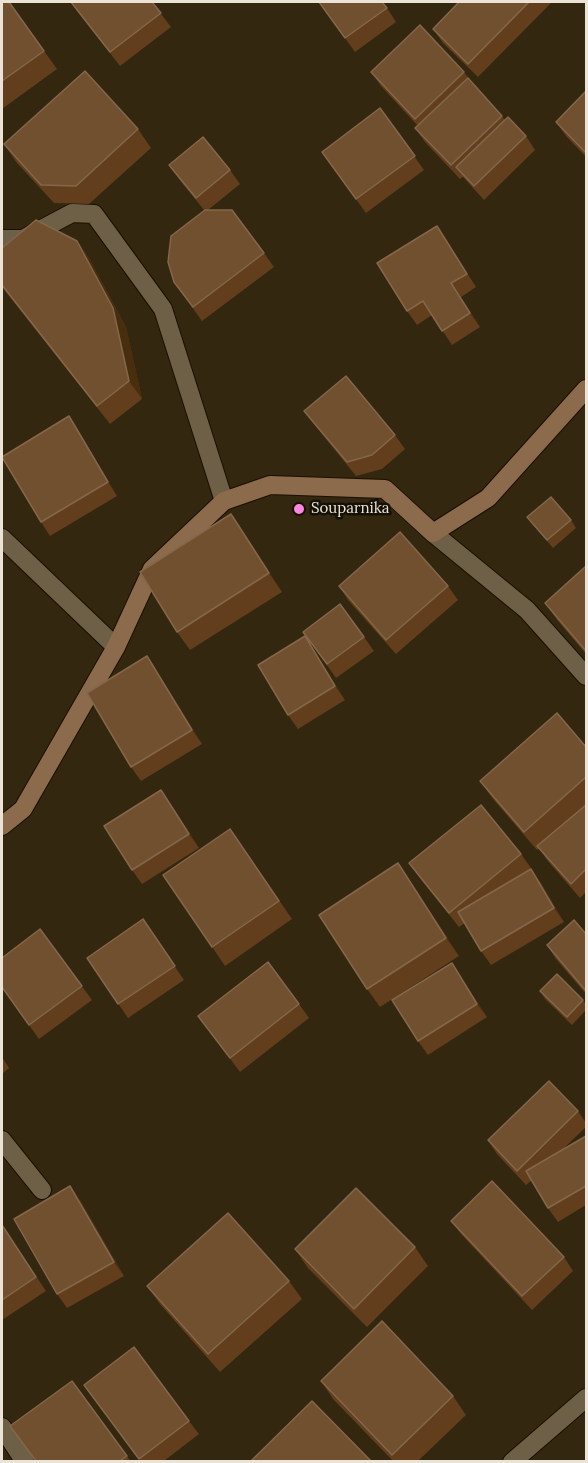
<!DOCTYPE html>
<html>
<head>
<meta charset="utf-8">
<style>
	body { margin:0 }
	#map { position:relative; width:588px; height:1463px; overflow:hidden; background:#33270f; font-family:Lora,serif }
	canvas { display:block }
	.frame { position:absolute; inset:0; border:3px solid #ebe3d5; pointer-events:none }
</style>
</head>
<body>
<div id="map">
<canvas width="588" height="1463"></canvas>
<div class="frame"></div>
</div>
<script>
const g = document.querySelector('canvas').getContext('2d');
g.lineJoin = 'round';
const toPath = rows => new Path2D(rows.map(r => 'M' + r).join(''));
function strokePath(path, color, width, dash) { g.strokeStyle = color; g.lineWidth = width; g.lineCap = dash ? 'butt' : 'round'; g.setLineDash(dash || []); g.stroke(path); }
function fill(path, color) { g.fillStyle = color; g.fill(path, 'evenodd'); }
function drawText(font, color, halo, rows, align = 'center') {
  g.font = font + ' Lora,serif'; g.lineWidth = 5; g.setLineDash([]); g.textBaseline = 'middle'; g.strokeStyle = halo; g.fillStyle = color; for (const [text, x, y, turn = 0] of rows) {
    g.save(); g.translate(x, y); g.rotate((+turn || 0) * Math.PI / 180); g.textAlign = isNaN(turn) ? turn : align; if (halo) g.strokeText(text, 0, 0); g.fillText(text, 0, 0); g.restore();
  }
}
const street = toPath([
	[2,239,23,239,72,213,94,214,163,309,224,501],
	[433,533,527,610,586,676],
	[2,538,116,647],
	[2,1140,42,1190],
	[2,1427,25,1462],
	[512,1462,586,1398]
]);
const secondary = toPath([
	[2,826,23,809,116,647,152,569,224,501,270,485,385,489,433,533,488,498,586,389]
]);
const wall = toPath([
	[2,2,9,2,57,69,2,109],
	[70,2,152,2,171,27,120,66],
	[319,2,387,8,396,22,355,52],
	[459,2,551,2,551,3,478,77,443,43,433,29],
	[371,72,464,72,472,83,505,120,526,136,535,150,484,200,463,177,460,179,425,142,415,128,418,126,381,86],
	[586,91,586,157,566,136,556,122],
	[380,108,424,170,366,213,322,152],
	[138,129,151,148,89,204,54,203,17,163,4,144],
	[169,165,230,170,240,184,208,210,264,253,274,267,202,321,174,282,204,210,179,179],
	[446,240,476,287,461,297,480,327,452,345,432,315,417,325,407,311],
	[77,241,90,260,126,327,142,399,110,424,2,287,2,248],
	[304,411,395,435,405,449,382,469,356,476,314,424],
	[78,430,117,496,50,536,41,522],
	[231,514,282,592,190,650,177,632],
	[527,517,571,520,576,528,553,548,533,525],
	[586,566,586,654,558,621,545,603],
	[339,586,448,586,458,600,396,654,348,600],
	[303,632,364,637,374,651,336,678],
	[305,636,345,700,298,729,288,715],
	[156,670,202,744,141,781,131,767],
	[586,747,586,892,580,898,547,860,539,848,537,850,493,799,480,781],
	[171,804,199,848,142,884,132,870],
	[230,829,292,919,225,966,163,875],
	[521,854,531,868,529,870,541,883,564,922,491,965,481,951,465,923,459,927,419,877,409,863],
	[411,882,459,956,380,1007,367,989],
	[143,919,184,980,128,1018,87,958],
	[40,929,92,1000,39,1039,2,988],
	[586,934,586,994,556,959,547,945],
	[461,977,487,1017,428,1055,418,1041],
	[540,991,583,1000,586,1005,586,1010,572,1025,545,999],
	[299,1004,309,1018,240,1072,198,1016],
	[2,1057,9,1068,2,1074],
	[578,1111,586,1123,586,1127,563,1149,586,1136,586,1205,558,1222,548,1208,532,1180,526,1185,497,1154,488,1140],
	[80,1200,124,1276,67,1308,57,1294],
	[451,1221,564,1257,573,1271,532,1310,461,1234],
	[2,1225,46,1291,2,1320],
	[415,1247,428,1266,367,1327,308,1268,295,1249],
	[289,1281,302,1299,220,1372,160,1304,147,1286],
	[321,1381,453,1396,466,1415,418,1461,393,1461,333,1399],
	[84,1385,189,1421,199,1434,164,1461,141,1461],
	[127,1456,130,1461,36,1461]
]);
const shadedWall = toPath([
	[77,241,90,260,126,327,142,399,129,381],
	[451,283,461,297,480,327,470,313],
	[69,416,78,430,117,496,108,482],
	[231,514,244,532,282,592,269,573],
	[305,636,314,650,345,700,335,686],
	[147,656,156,670,202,744,192,730],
	[161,790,171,804,199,848,189,834],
	[398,863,411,882,459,956,446,938],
	[531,869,541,883,564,922,554,908],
	[452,963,461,977,487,1017,477,1004],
	[70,1186,80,1200,124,1276,114,1262]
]);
const building = toPath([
	[2,2,9,2,44,51,2,81,2,2],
	[71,2,152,2,161,13,110,52,71,2],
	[319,2,382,2,387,8,345,38,319,2],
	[459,2,529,2,468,64,433,29,459,2],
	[420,25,464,72,415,119,371,72,420,25],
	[85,71,138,129,76,186,41,185,4,144,85,71],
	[468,78,502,116,451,165,415,128,468,78],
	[586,91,586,153,556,122,586,91],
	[380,108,415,156,356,199,322,152,380,108],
	[508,117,526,136,474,186,456,167,508,117],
	[203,137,230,170,196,198,169,165,203,137],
	[205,210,232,210,264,253,193,307,174,282,168,262,171,236,205,210],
	[36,220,77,241,113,308,129,381,97,406,2,285,2,248,36,220],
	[437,226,467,274,451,283,470,313,442,331,423,301,407,311,377,263,437,226],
	[346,376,395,435,372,455,347,462,304,411,346,376],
	[69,416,108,482,41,522,2,457,69,416],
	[551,497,571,520,547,540,527,517,551,497],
	[231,514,269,573,177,632,140,572,231,514],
	[400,532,448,586,386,640,339,586,400,532],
	[586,566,586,651,545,603,586,566],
	[340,604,364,637,327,664,303,632,340,604],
	[305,636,335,686,288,715,258,665,305,636],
	[147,656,192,730,131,767,87,693,147,656],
	[557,713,586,747,586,777,524,832,480,781,557,713],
	[161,790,189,834,132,870,104,826,161,790],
	[481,805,521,854,449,913,409,863,481,805],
	[586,805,586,869,571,884,537,846,586,805],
	[230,829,279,901,212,947,163,875,230,829],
	[398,863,446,938,367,989,319,915,398,863],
	[531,869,554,908,481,951,458,912,531,869],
	[143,919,175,966,118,1004,87,958,143,919],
	[574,920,586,934,586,991,547,945,574,920],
	[40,929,82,986,29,1025,2,987,2,958,40,929],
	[268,962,299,1004,230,1058,198,1016,268,962],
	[452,963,477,1004,418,1041,392,1000,452,963],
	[557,974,583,1000,567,1017,540,991,557,974],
	[549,1081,578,1111,517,1171,488,1140,549,1081],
	[586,1136,586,1186,548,1208,526,1171,586,1136],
	[492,1181,564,1257,522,1296,451,1221,492,1181],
	[70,1186,114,1262,57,1294,14,1219,70,1186],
	[356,1188,415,1247,354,1309,295,1249,356,1188],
	[228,1213,289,1281,208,1354,147,1286,228,1213],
	[2,1225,36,1277,2,1300,2,1225],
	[382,1321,453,1396,392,1455,321,1381,382,1321],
	[134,1347,189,1421,139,1459,84,1385,134,1347],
	[72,1381,127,1456,120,1461,36,1461,10,1426,72,1381],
	[312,1401,371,1461,251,1461,312,1401]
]);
const markers = [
	[299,509,6,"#fe86e1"]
];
const poiNames = [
	["Souparnika",311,509]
];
strokePath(street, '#1b0f00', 20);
strokePath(secondary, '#1b0f00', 20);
strokePath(street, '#6e6046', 18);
strokePath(secondary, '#8c6a4c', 18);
fill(wall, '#623e1c');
fill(shadedWall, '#492e0e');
fill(building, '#715030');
strokePath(building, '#84674a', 1.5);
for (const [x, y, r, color] of markers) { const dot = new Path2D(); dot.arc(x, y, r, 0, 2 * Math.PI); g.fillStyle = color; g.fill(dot); strokePath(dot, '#161107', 2); }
drawText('15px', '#ebe3d5', '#161107', poiNames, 'left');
</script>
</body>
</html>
